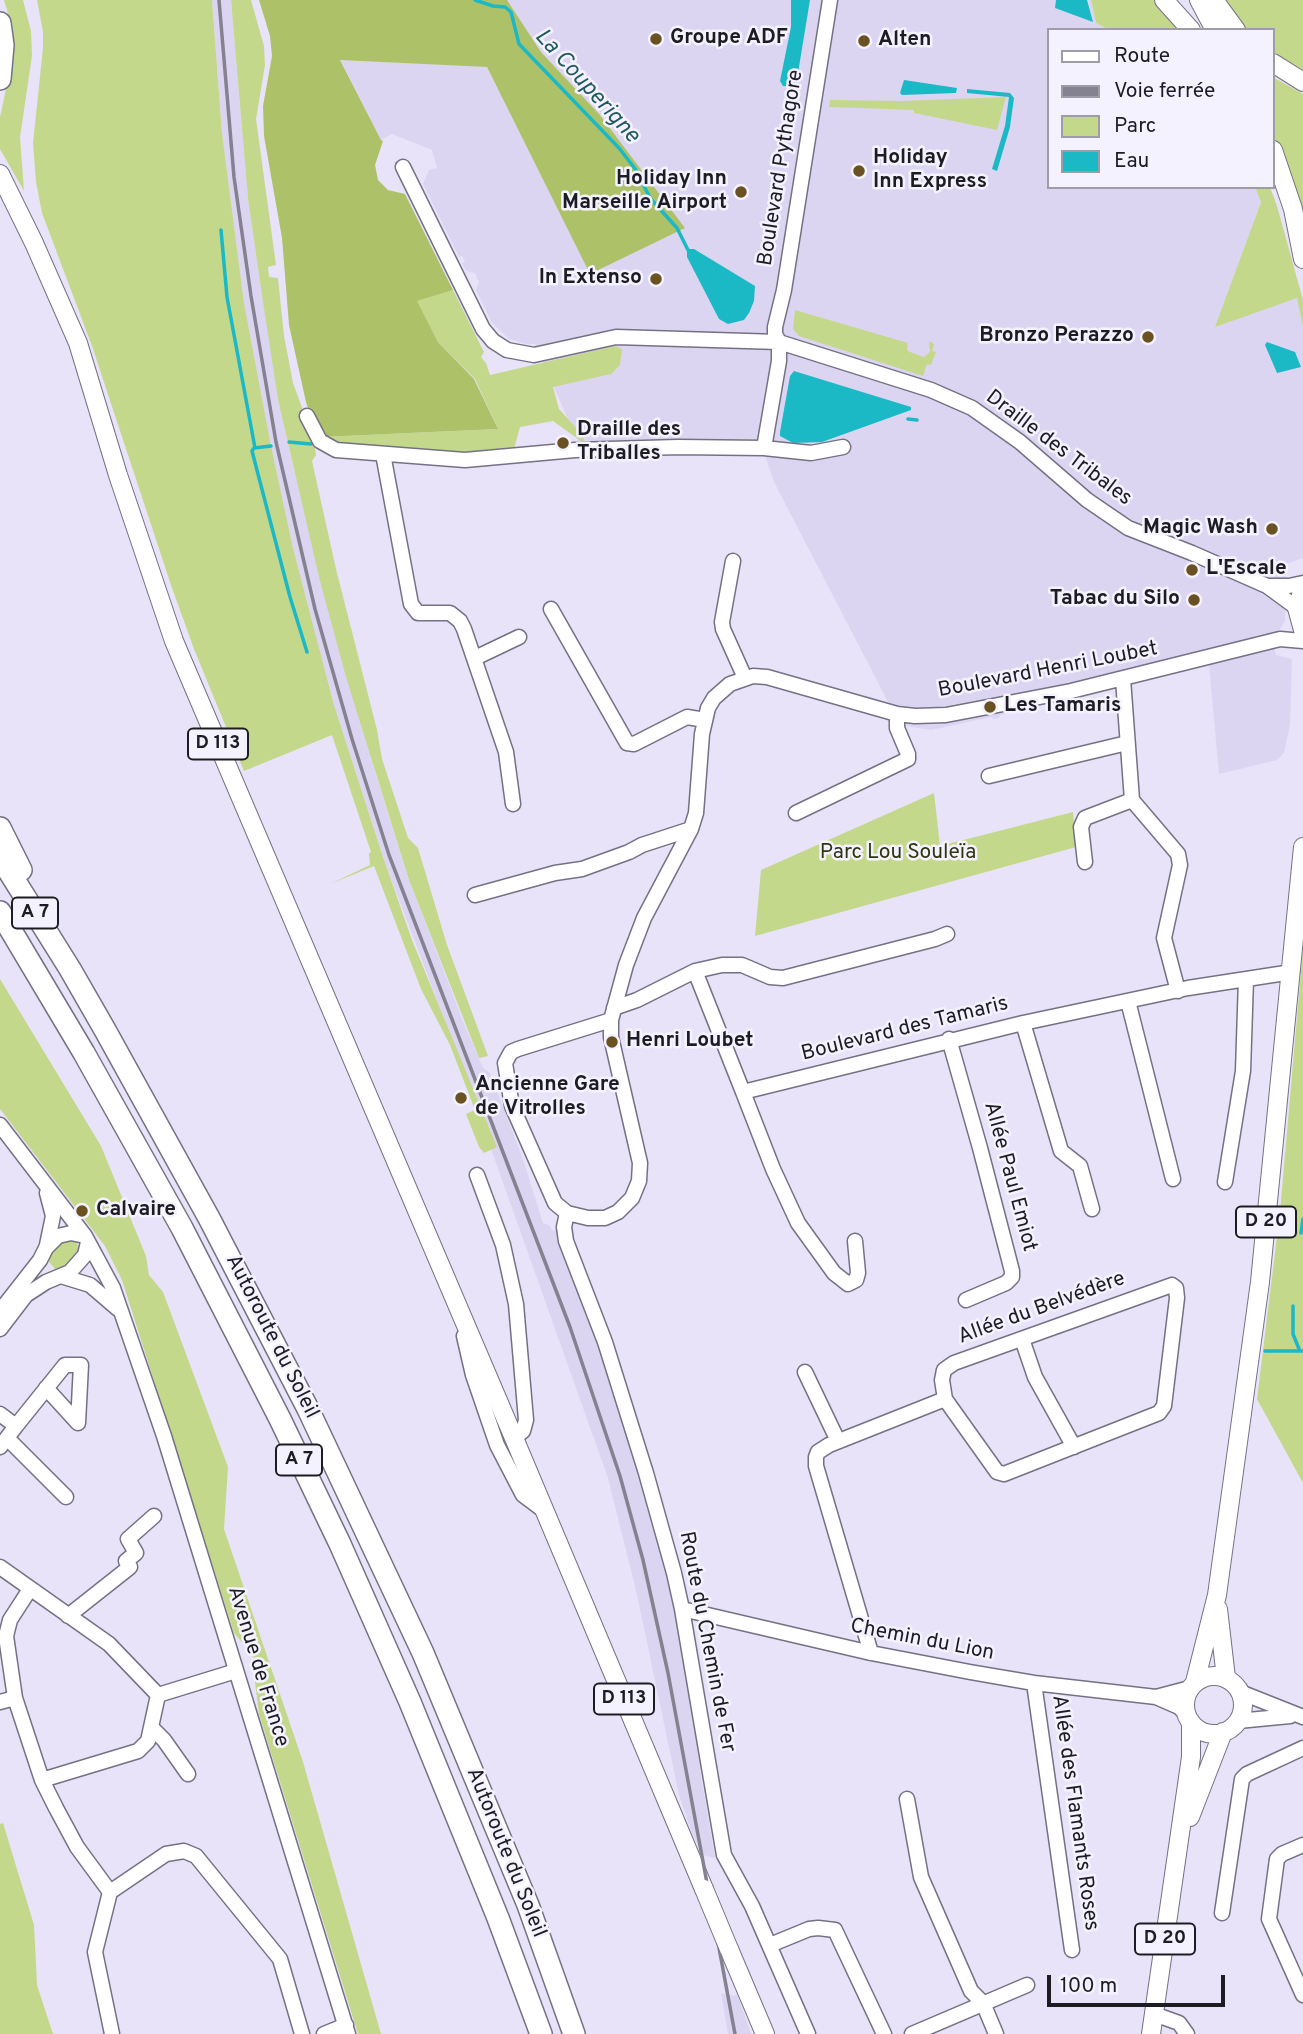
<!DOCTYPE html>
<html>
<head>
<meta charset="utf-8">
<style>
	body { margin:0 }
	#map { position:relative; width:1303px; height:2034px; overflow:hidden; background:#e8e3f9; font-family:Overpass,sans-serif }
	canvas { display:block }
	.legend { position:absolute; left:1047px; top:28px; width:228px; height:161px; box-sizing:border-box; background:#f5f2ff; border:2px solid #9f9ca7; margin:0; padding:9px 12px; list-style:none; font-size:21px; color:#1d1c23 }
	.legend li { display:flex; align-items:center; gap:14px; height:35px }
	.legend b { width:35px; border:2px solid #9f9ca7 }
	.scale { position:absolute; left:1047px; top:1975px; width:178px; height:32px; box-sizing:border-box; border:4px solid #1d1c23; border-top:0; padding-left:9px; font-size:21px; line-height:24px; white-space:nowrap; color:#1d1c23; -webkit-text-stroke:5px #f5f2ff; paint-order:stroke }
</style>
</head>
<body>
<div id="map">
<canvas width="1303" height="2034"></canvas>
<ul class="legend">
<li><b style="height:9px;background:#fff"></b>Route</li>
<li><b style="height:9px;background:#848190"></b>Voie ferrée</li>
<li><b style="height:19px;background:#c4d88b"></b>Parc</li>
<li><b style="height:19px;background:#1bb8c5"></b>Eau</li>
</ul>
<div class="scale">100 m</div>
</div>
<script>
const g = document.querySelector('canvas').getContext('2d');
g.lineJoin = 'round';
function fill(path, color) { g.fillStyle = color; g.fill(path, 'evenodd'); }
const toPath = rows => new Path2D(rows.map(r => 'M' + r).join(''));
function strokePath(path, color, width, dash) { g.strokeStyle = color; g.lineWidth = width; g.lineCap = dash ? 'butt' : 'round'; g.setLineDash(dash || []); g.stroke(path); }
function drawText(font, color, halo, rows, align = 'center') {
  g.font = font + ' Overpass,sans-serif'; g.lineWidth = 5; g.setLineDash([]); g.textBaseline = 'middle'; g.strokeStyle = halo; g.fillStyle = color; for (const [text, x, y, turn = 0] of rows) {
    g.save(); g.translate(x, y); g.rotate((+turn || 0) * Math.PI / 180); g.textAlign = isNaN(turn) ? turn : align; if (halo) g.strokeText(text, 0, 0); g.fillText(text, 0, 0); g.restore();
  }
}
const built = toPath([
	[212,0,231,0,248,199,278,400,293,466,375,772,409,880,463,1021,483,1068,490,1073,523,1159,543,1223,550,1226,552,1231,556,1229,587,1306,646,1494,678,1617,702,1767,700,1770,715,1858,703,1855,692,1833,679,1795,636,1590,608,1478,453,1042,385,863,334,705,293,548,271,447,244,303,222,133],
	[507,0,1091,0,1096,23,1109,30,1049,30,1049,187,1255,187,1261,201,1216,326,1298,297,1303,327,1303,558,1286,564,1285,621,1278,632,1271,632,1276,655,1292,659,1290,724,1284,753,1277,760,1219,774,1209,665,1000,715,999,718,994,719,991,717,931,730,900,725,774,482,765,455,683,453,585,458,535,344,526,344,509,339,492,323,476,290,479,282,477,278,475,273,466,271,462,263,465,261,462,256,459,257,423,184,429,170,437,168,432,150,392,134,381,140,340,59,487,67,590,273,684,227,600,115,541,52],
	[721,1993,734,1996,737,1994,751,2034,728,2034]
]);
const green = toPath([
	[4,0,23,0,31,31,32,56,20,137,24,191,0,149,0,117,12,61,11,24],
	[37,0,212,0,222,133,244,303,271,446,293,548,334,705,383,857,412,940,497,1147,484,1153,479,1147,466,1114,475,1110,450,1045,421,989,374,866,330,884,370,865,369,853,371,852,332,735,244,771,194,649,172,588,92,346,42,213,36,182,33,143,43,48,43,32],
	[231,0,251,0,264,46,265,65,256,119,276,265,268,267,269,277,278,278,284,336,293,383,313,438,316,455,312,461,336,569,377,730,382,759,408,838,418,848,447,945,488,1056,479,1058,409,880,346,677,320,581,278,400,263,302,248,199],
	[1091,0,1155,0,1183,30,1109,30,1096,23],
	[1218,0,1303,0,1303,74,1273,56,1273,30,1242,30],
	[1273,77,1303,94,1303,215,1273,134],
	[1006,97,997,130,914,113,914,110,829,107,830,100,901,101],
	[1255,187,1270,187,1277,206,1303,300,1303,327,1297,298,1215,327,1261,202],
	[453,290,484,352,481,357,486,363,490,375,615,346,622,349,620,365,611,374,553,387,559,409,577,429,582,431,585,444,553,421,520,427,514,449,477,454,353,449,321,437,498,429,475,379,438,342,416,301],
	[795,310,908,343,907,350,910,352,924,357,930,352,929,341,934,344,932,351,936,352,931,365,927,364,923,376,799,336,793,329],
	[934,793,940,846,1073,812,1076,847,755,936,761,870],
	[1303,949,1303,1483,1257,1399,1280,1212],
	[0,979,101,1146,146,1256,149,1275,163,1292,228,1467,224,1529,303,1762,381,2034,358,2034,259,1714,255,1682,257,1667,253,1655,234,1633,122,1280,105,1246,0,1109],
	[71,1238,77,1242,79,1251,65,1267,55,1269,49,1262,51,1253,61,1241],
	[3,1823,34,1925,37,1985,53,2034,0,2034,0,1824]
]);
const forest = toPath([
	[259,0,507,0,541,52,600,115,685,228,590,274,487,67,340,60,381,140,383,141,375,165,378,180,388,190,405,194,453,290,417,301,438,342,474,379,498,429,321,437,312,420,306,402,289,325,282,238,264,136,263,106,272,56,270,36]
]);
const water = toPath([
	[791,0,810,0,796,85,793,87,783,86,780,81,791,27],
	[1056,0,1087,0,1093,22,1055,8],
	[904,80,957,88,956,93,902,95,900,93],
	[967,89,1010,93,1014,98,1010,127,997,171,992,169,1005,126,1009,97,967,93],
	[687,249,694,249,755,286,754,301,749,313,744,320,728,324,719,319,687,257],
	[1267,342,1295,352,1301,367,1277,373,1265,345],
	[794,371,911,407,911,410,822,442,793,443,780,436,780,432,790,376]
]);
const stream = toPath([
	[475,0,493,6,505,7,511,12,519,44,619,148,636,170,650,198,677,228,688,250],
	[221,230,227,297,255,448],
	[908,419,917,420],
	[289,442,311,444],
	[271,446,254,448,252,451,290,597,307,652],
	[1301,1233,1303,1219],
	[1293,1306,1293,1334,1299,1349],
	[1265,1351,1303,1351]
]);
const minor = toPath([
	[403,167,483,329,493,341,507,350,534,355,616,337,779,342,931,390,972,408,1020,442,1087,500,1128,528,1192,553,1267,586,1289,586,1303,583],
	[307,416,320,441,336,450,465,460,575,450,678,447,764,448,811,453,843,447],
	[764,448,779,361,779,342,775,334,775,327,784,290,830,0],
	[383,454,411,604,418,613,450,613,460,621,464,629,506,752,513,804],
	[733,561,722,622,723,629,745,678],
	[1267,586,1297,608],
	[551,609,627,743,634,744,687,717,705,720],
	[475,658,519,637],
	[1123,679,1132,800,1178,854,1180,865,1164,938,1178,991],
	[989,776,1127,743],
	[796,813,908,759,908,754,897,728,897,714],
	[1085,862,1081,827,1085,818,1132,800],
	[475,895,555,873,582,869,629,852,642,845,691,829],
	[695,971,722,965,742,965,770,977,783,978,935,939,947,934],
	[1128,1001,1173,1179],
	[614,1008,637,1000,695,971,743,1092,1023,1023,1188,988,1292,972],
	[611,1020,518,1049,511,1052,505,1063,512,1106,555,1203,567,1213,588,1218,605,1218,618,1212,632,1198,639,1181,640,1163,611,1037,611,1020,626,965,644,918,691,829,696,813,702,734,708,708,714,698,730,684,753,676,767,677,897,714,915,716,946,715,1071,691,1280,639,1303,641],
	[1023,1023,1061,1151,1080,1166,1092,1209],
	[949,1039,980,1148,1012,1271,1012,1277,1006,1283,966,1300],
	[743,1092,773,1169,798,1223,834,1273,848,1284,856,1280,858,1273,855,1241],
	[0,1125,85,1236,113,1288,164,1436,348,2034],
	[477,1175,503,1245,516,1304,526,1420,523,1431,514,1438],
	[1225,1182,1243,1071,1246,979],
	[47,1193,53,1216,47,1245],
	[567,1213,564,1227,566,1241,605,1342,646,1473,674,1573,682,1609,724,1855,752,1906,808,2034],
	[64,1277,90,1285,118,1309],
	[1172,1285,1176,1288,1177,1298,1164,1406,1159,1413,1004,1474,997,1472,945,1399,942,1380,944,1370,954,1363,1172,1285],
	[0,1311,40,1260,46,1248,58,1236,71,1233,85,1236],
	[0,1329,26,1295,46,1282,70,1272,85,1255,88,1242],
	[464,1336,473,1375,497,1445,523,1495,543,1510],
	[1022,1339,1035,1377,1074,1447],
	[805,1372,838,1441],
	[0,1414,16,1426],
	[7,1438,66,1497],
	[0,1447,16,1426,65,1365,81,1365,78,1423,46,1388],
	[0,1567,109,1644,158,1695],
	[30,1589,10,1620,6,1636,15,1698,42,1780,56,1808,77,1847,110,1892,95,1952,112,2034],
	[682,1609,871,1653,970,1672,1034,1683,1156,1697],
	[68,1616,130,1567,126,1561,136,1553,128,1539,154,1516],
	[871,1653,816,1466,816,1457,818,1452,829,1445,945,1399],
	[1034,1683,1072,1950],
	[1240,1692,1303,1717],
	[0,1702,15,1698],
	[1187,1715,1179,1707,1156,1697,1190,1688],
	[1238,1721,1290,1716],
	[152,1728,164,1740,188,1774],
	[42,1780,138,1751,148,1741,158,1695,236,1671],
	[907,1799,921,1877,971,1991,983,2003,996,2034],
	[1303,1845,1282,1854,1277,1859,1269,1919,1303,1995],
	[110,1892,166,1854,184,1851,196,1856,280,1959,302,2034],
	[1222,1913,1242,1779,1247,1774,1303,1748],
	[770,1945,809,1929,818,1928,835,1930,884,2034],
	[1154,2014,1179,2023,1187,2034],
	[324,2034,346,2025],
	[912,2034,1027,1985]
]);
const major = toPath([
	[1164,0,1191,30],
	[1199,0,1215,30],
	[1214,0,1236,30],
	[1273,63,1303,82],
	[1273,150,1293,209,1303,259],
	[0,174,34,243,78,343,118,475,174,641,514,1438,704,1889],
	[1303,589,1297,608,1303,630],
	[1218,1609,1226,1678],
	'1185 1705a29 29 0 1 1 58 0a29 29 0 1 1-58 0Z',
	[1195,1682,1217,1595,1260,1282,1303,847],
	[1190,1817,1223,1732],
	[729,1949,765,2034],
	[1151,2034,1191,1757,1191,1722]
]);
const highway = toPath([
	[0,23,3,45,0,79],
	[0,828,21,870],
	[0,857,70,969,105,1030,209,1218,308,1409,423,1653,528,1905,574,2034],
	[0,912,84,1053,182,1228,280,1419,340,1544,410,1702,498,1918,541,2034]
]);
const rail = toPath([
	[219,0,234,177,251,296,276,442,315,609,352,739,389,855,570,1327,620,1476,643,1560,668,1673,735,2034]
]);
const majorBridge = toPath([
	[704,1889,729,1949]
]);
const markers = [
	[656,39,7,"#6a5122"],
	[864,41,7,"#6a5122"],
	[859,171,7,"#6a5122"],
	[741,192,7,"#6a5122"],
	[656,279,7,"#6a5122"],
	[1148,337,7,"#6a5122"],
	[563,443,7,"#6a5122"],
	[1272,529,7,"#6a5122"],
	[1192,570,7,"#6a5122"],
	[1194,600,7,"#6a5122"],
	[990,707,7,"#6a5122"],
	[612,1042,7,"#6a5122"],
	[461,1098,7,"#6a5122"],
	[82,1211,7,"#6a5122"]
];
const shields = [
	[218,744,60],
	[35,913,46],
	[1266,1222,60],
	[299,1460,46],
	[624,1699,60],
	[1165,1939,60]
];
const shieldNames = [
	["D 113",218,744],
	["A 7",35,913],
	["D 20",1266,1222],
	["A 7",299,1460],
	["D 113",624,1699],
	["D 20",1165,1939]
];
const poiNames = [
	["Groupe ADF",670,39],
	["Alten",878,41],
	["Holiday",873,159],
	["Inn Express",873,183],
	["Holiday Inn",727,180,"right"],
	["Marseille Airport",727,204,"right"],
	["In Extenso",642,279,"right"],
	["Bronzo Perazzo",1134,337,"right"],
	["Draille des",577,431],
	["Triballes",577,455],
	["Magic Wash",1258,529,"right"],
	["L'Escale",1206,570],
	["Tabac du Silo",1180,600,"right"],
	["Les Tamaris",1004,707],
	["Henri Loubet",626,1042],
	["Ancienne Gare",475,1086],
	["de Vitrolles",475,1110],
	["Calvaire",96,1211]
];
const streetNames = [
	["Boulevard Pythagore",782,168,-81],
	["Draille des Tribales",1058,449,37],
	["Boulevard Henri Loubet",1048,671,-11],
	["Boulevard des Tamaris",905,1030,-14],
	["Allée Paul Emiot",1009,1177,75],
	["Allée du Belvédère",1042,1309,-20],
	["Autoroute du Soleil",271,1337,63],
	["Chemin du Lion",922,1641,11],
	["Route du Chemin de Fer",706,1642,79],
	["Avenue de France",257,1667,73],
	["Allée des Flamants Roses",1074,1813,82],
	["Autoroute du Soleil",505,1853,68]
];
const parkNames = [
	["Parc Lou Souleïa",898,854]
];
const waterNames = [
	["La Couperigne",586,87,48]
];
fill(built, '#dcd5f2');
fill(green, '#c4d88b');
fill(forest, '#adc268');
fill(water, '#1bb8c5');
strokePath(stream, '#1bb8c5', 3.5);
strokePath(minor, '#757184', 17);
strokePath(major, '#757184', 20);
strokePath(highway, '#757184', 24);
strokePath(minor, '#fff', 14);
strokePath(major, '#fff', 18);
strokePath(highway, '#fff', 21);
strokePath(rail, '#848190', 3.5);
strokePath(majorBridge, '#757184', 20, []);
strokePath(majorBridge, '#fff', 18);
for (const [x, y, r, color] of markers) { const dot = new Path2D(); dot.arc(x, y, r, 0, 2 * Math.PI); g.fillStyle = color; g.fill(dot); strokePath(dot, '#f5f2ff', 2.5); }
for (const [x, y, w] of shields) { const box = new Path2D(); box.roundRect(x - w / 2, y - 15.5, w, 31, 5); g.fillStyle = '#f5f2ff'; g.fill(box); strokePath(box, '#1d1c23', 2); }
drawText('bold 19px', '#1d1c23', null, shieldNames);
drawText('bold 21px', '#1d1c23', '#f5f2ff', poiNames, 'left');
drawText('21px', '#1d1c23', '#f5f2ff', streetNames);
drawText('21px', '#2e3610', '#f5f2ff', parkNames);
drawText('italic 23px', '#215a5f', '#f5f2ff', waterNames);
</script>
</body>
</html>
